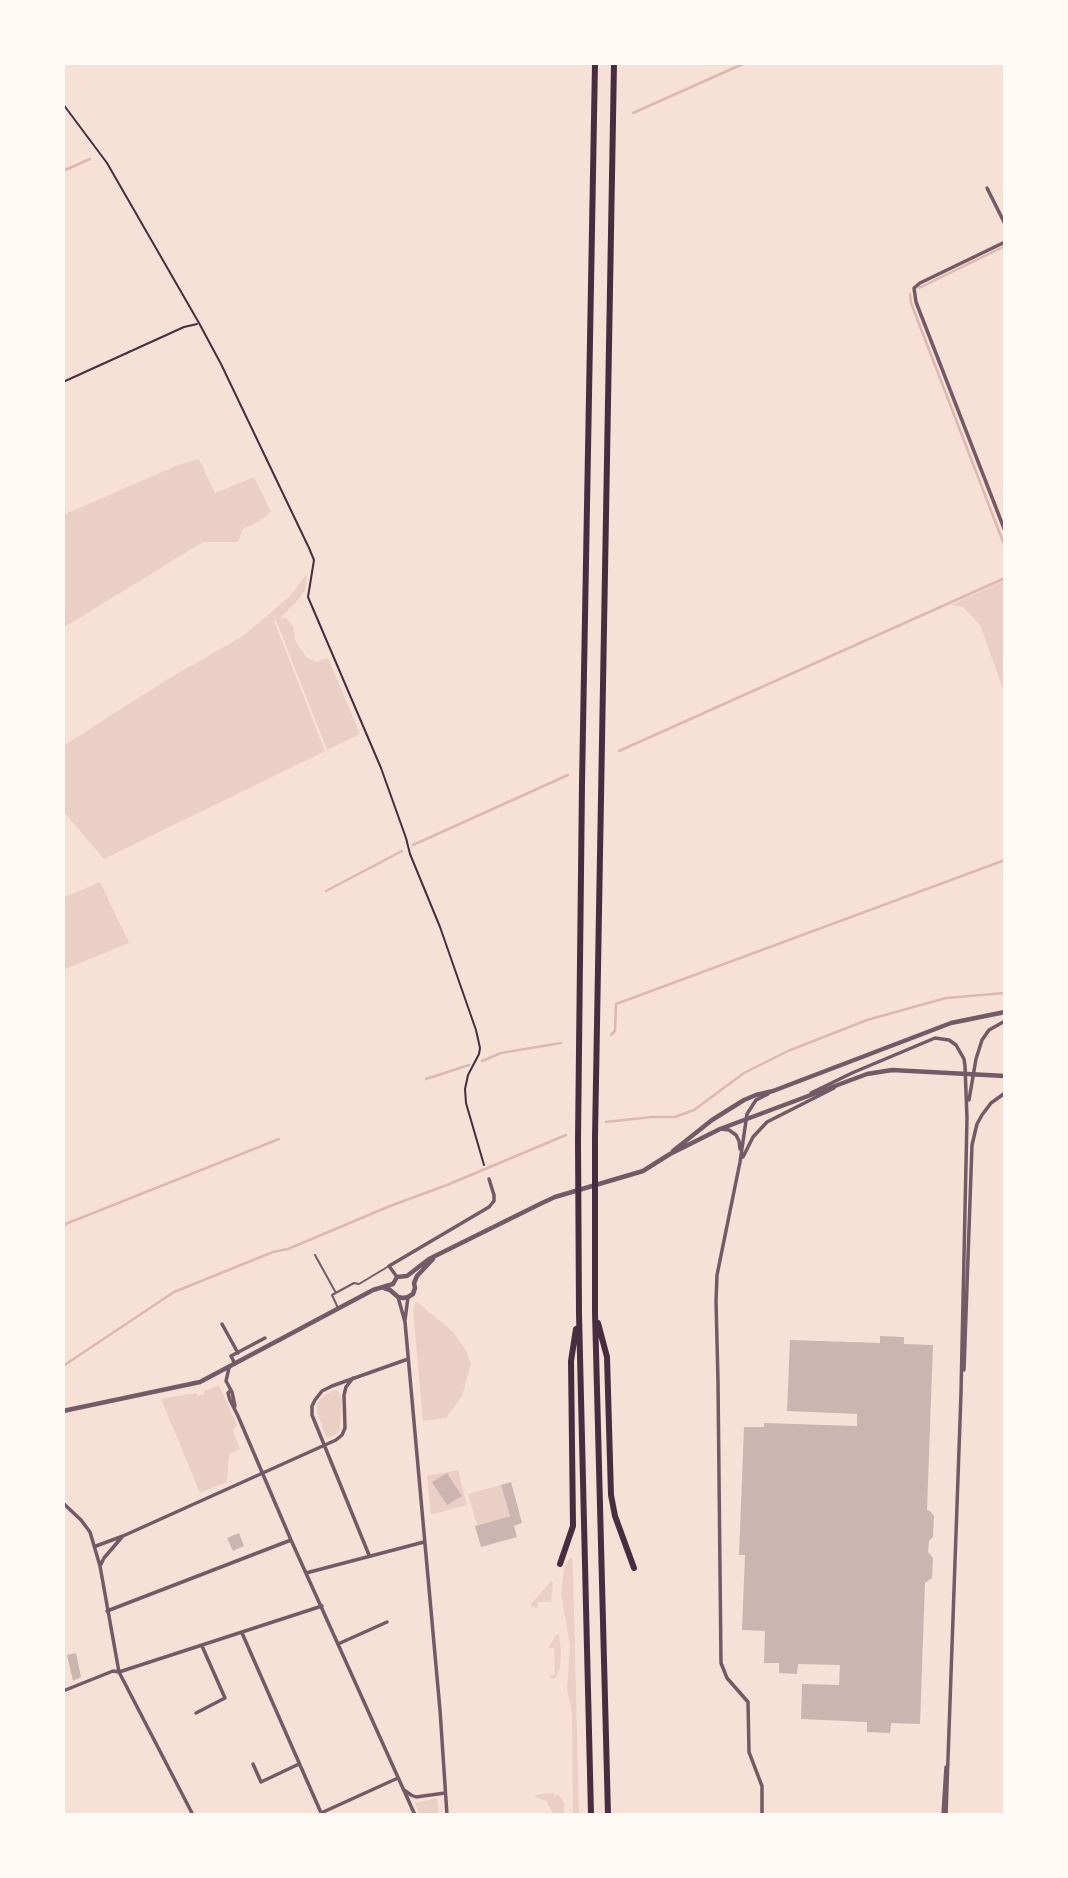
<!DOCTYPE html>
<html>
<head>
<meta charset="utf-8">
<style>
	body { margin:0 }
	#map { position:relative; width:1068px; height:1878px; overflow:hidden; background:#f7e1d7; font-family:"PT Sans",sans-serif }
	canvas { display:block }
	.frame { position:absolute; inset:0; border:65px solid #fffaf5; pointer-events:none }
</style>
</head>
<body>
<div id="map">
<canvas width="1068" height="1878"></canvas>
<div class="frame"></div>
</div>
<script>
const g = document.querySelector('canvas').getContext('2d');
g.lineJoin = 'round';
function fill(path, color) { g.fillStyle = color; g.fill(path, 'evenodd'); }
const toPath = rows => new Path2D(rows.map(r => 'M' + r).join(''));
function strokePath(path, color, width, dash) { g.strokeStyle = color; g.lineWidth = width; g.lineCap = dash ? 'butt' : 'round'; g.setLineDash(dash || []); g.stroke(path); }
const green = toPath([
	[199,459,215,493,254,477,271,512,260,521,243,529,238,542,203,542,63,628,63,515,178,465],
	[306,575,307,577,305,590,299,599,281,617,287,619,293,626,295,640,306,657,316,662,328,658,360,734,327,750,276,620,274,621,325,751,104,859,63,811,63,746,168,679,243,636,289,597],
	[1005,580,1005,688,1003,689,980,625,963,607,951,605],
	[100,882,129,943,63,970,63,898],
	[416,1301,453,1332,467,1352,471,1364,462,1396,446,1418,423,1421,413,1310],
	[219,1385,237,1425,233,1431,240,1449,229,1454,227,1482,200,1493,161,1399,196,1393,198,1396,204,1394,204,1391],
	[333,1390,338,1391,342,1399,340,1427,338,1433,330,1438,327,1437,325,1434,317,1412,317,1404,321,1398],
	[458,1470,467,1505,431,1515,427,1476],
	[501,1485,510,1516,477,1525,468,1494],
	[570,1557,572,1558,573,1570,579,1815,573,1815,572,1713,567,1690,570,1645,561,1594,564,1569],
	[551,1581,553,1583,551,1602,538,1602,538,1608,531,1607,531,1604],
	[559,1634,561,1652,560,1667,556,1678,552,1679,549,1676,555,1675,554,1648,548,1648,556,1635],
	[554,1793,554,1797,558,1794,564,1803,564,1815,554,1815,546,1801,536,1797,535,1795],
	[437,1798,439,1815,420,1815,415,1803]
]);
const stream = toPath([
	[633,113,745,63],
	[63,171,90,159],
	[919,288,1005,246],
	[910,294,911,303,1005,547],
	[619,751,1005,578],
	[413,845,568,775],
	[326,891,402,851],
	[611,1035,615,1031,616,1004,1005,860],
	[482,1061,501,1053,561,1043],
	[426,1079,469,1065],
	[606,1122,651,1117,675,1117,694,1110,744,1073,788,1051,867,1020,946,998,1005,993],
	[63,1225,279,1139],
	[63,1366,174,1292,273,1252,288,1249,390,1206,447,1185,566,1135]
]);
const building = toPath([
	[880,1336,904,1337,904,1344,933,1345,927,1510,930,1511,934,1516,933,1537,929,1541,928,1552,933,1558,932,1578,925,1583,920,1724,891,1723,890,1733,867,1732,867,1722,801,1719,802,1684,839,1685,840,1665,798,1664,797,1674,779,1673,779,1663,764,1663,765,1631,742,1630,745,1555,739,1555,744,1427,764,1427,764,1423,857,1426,857,1414,787,1411,790,1340,880,1343],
	[447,1473,462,1496,447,1505,432,1482],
	[511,1482,522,1523,514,1526,517,1537,481,1547,475,1526,510,1516,501,1485],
	[239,1533,244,1546,233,1551,227,1538],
	[76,1653,81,1677,73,1681,67,1655]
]);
const path = toPath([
	[63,104,107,163,199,323,221,364,309,548,314,560,308,597,381,768,406,838,410,854,440,927,476,1030,480,1048,479,1054,468,1075,465,1089,466,1103,484,1165],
	[63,382,184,327,197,324]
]);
const service = toPath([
	[315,1255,336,1293],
	[338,1308,332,1295,354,1283,359,1284,389,1266]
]);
const minor = toPath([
	[987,188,1005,224],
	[1005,242,920,283,914,288,916,302,1005,531],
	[811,1093,852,1073,935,1038,949,1040,956,1045,964,1059,965,1066,967,1118,961,1393,946,1815],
	[969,1100,976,1059,982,1040,989,1030,1005,1021],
	[721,1129,729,1130,736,1135,739,1141,740,1149],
	[743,1157,753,1137,767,1122,834,1088],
	[397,1277,389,1266,489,1207,494,1201,494,1195,489,1179],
	[398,1297,405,1322,440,1710,447,1815],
	[405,1320,408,1297],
	[222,1324,238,1353],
	[235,1364,231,1356,265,1338],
	[229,1368,226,1381,232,1392,235,1406],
	[964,1370,972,1145,977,1124,982,1115,991,1103,1005,1093],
	[231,1390,228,1393,230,1400,238,1416,291,1540,415,1815],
	[63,1503,81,1520,90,1532,100,1566,119,1672,193,1815],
	[96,1546,123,1536,336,1440,342,1435,345,1428,344,1395,346,1387,353,1378],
	[369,1555,312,1415,312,1406,315,1400,322,1391,332,1386,408,1359],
	[101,1564,104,1558,122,1537],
	[306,1573,424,1542],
	[107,1611,291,1540],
	[242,1633,322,1815],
	[338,1644,387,1622],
	[63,1691,113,1671,119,1672,322,1606],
	[196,1713,225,1698,202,1646],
	[253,1764,261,1782,299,1764],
	[404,1790,411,1795,416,1797,445,1793],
	[321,1813,398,1778],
	[762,1813,762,1786,749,1752,748,1702,727,1678,721,1663,718,1382,716,1301,717,1275,740,1162,747,1114,756,1100,768,1094],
	[943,1815,946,1767]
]);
const tertiary = toPath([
	[673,1151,712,1120,744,1100,756,1095,773,1091,951,1023,1005,1012],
	[384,1288,390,1290,398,1297,403,1298,408,1297,413,1294,415,1288,414,1283,417,1276,433,1259],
	[63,1411,200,1382,373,1290,393,1284,397,1277,407,1276,429,1259,542,1203,555,1197,643,1171,670,1154,720,1129,867,1074,892,1070,1005,1076]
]);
const motorway = toPath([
	[598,1323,607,1357,611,1495,615,1516,634,1568],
	[560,1564,573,1526,571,1361,576,1329],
	[591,1815,579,1314,578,1140,582,783,595,63],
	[608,1815,595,1312,595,1137,614,63]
]);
fill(green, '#ebcfc5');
strokePath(stream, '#dcb8b0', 2.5);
fill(building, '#ccb4b1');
strokePath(path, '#4a2c40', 2);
strokePath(service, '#755966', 2);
strokePath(minor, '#755966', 3.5);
strokePath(tertiary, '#755966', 4.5);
strokePath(motorway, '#4a2c40', 6);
</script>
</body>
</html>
